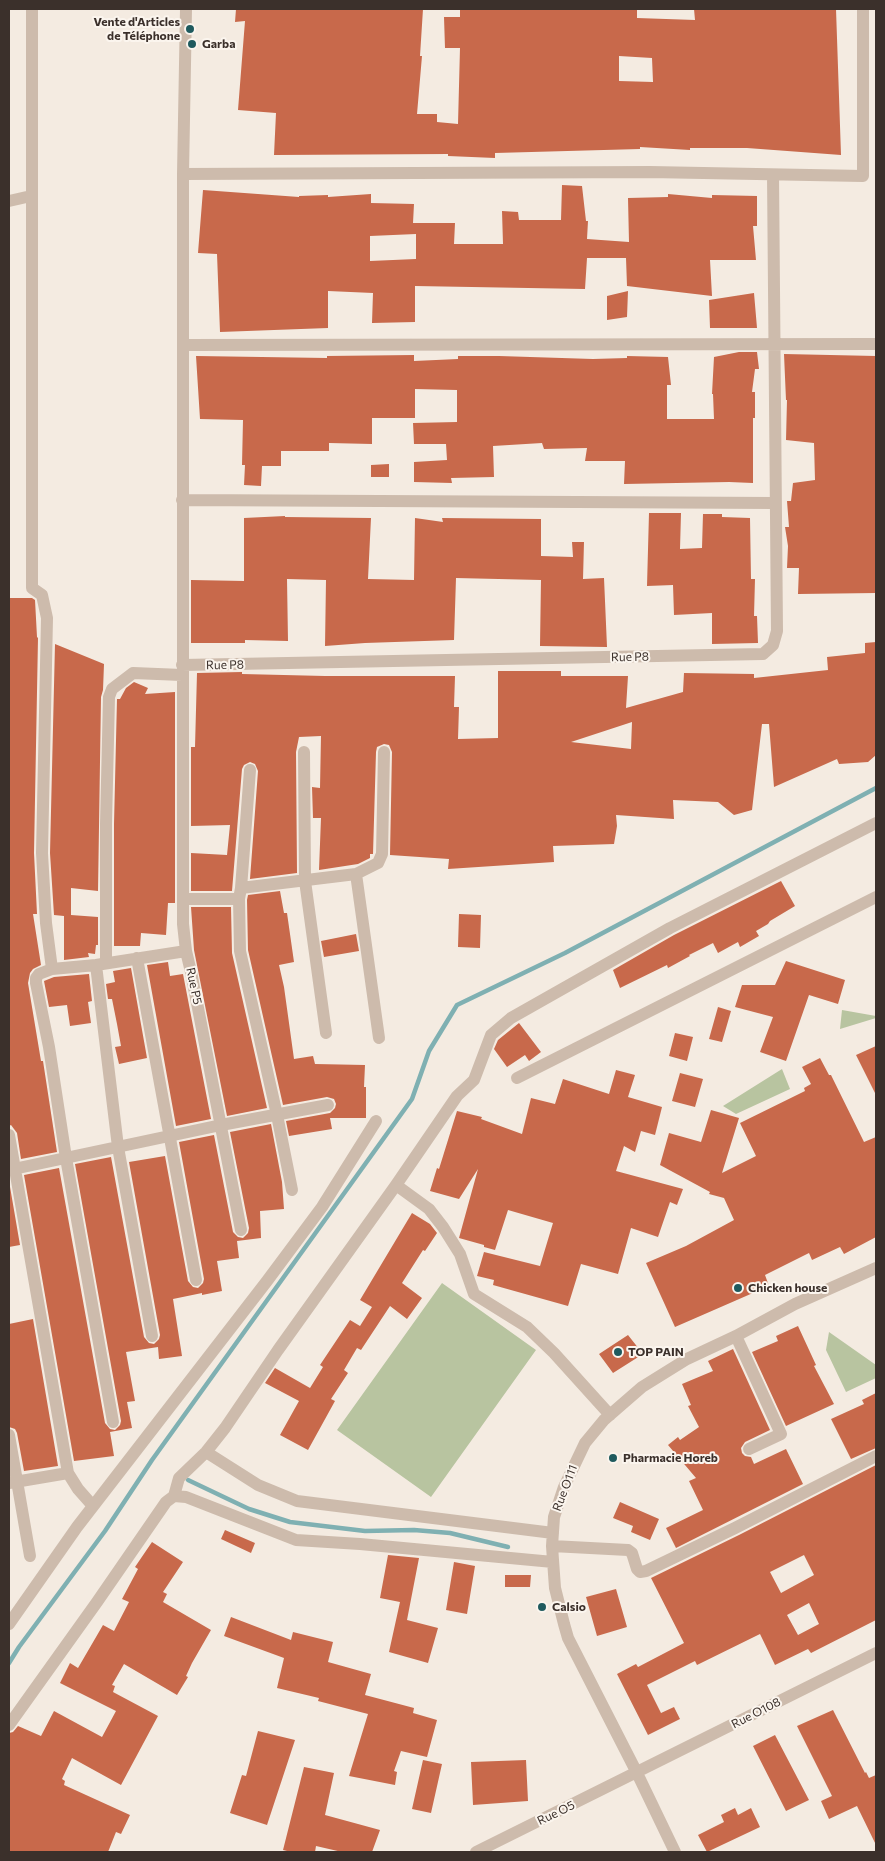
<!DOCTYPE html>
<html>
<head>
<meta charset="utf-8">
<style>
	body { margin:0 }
	#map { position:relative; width:885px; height:1861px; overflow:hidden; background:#f4ebe1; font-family:Commissioner,sans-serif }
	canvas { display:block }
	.frame { position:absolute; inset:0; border:10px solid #3b302b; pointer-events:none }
</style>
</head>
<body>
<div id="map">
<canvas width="885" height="1861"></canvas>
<div class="frame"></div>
</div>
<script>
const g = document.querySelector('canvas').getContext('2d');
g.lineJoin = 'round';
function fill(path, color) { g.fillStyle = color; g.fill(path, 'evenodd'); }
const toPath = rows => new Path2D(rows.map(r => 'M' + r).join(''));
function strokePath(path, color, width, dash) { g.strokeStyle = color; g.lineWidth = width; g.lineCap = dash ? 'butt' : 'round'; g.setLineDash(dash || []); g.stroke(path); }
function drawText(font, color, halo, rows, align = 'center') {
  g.font = font + ' Commissioner,sans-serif'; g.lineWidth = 4; g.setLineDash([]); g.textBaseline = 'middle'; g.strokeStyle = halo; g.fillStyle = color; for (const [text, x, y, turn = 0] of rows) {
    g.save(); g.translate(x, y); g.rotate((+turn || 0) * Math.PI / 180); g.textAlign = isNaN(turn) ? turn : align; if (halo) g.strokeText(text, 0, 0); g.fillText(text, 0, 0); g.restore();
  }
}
const green = toPath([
	[842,1010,876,1016,876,1018,840,1029],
	[782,1069,790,1089,736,1114,723,1106],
	[442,1283,536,1350,431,1497,337,1430],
	[829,1332,876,1365,876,1378,846,1392,826,1350]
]);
const stream = toPath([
	[188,1480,249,1509,290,1522,365,1531,414,1530,450,1533,508,1547],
	[9,1663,19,1647,105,1531,152,1460,412,1099,429,1051,457,1005,565,953,876,788]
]);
const building = toPath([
	[236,9,423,9,420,56,422,56,417,114,437,114,437,122,458,124,460,48,445,48,444,17,460,17,460,9,637,9,637,18,695,20,694,9,836,9,841,155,747,148,690,148,690,150,640,147,640,149,495,153,495,158,448,156,448,154,274,155,276,113,238,110,245,21,235,22],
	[619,56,652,58,653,82,619,81],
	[562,185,582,186,586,221,588,221,587,239,629,242,628,198,668,197,668,194,712,198,712,195,757,196,757,226,753,226,756,260,710,260,712,296,627,286,626,258,587,258,585,289,415,286,415,322,372,323,373,293,328,291,328,328,220,332,217,254,198,253,203,190,299,197,299,196,328,195,328,197,371,194,371,203,414,204,413,223,455,223,454,244,503,244,502,211,518,212,519,220,561,220],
	[416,234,416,259,370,261,370,236],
	[628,291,627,317,607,320,607,296],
	[754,293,757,328,710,328,709,300],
	[739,352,757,352,759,369,755,369,752,392,755,392,755,418,753,418,753,483,729,482,624,484,625,461,585,461,587,448,544,449,542,443,493,446,494,477,451,478,452,483,414,482,414,462,447,460,446,444,414,444,413,423,457,422,457,390,415,389,415,418,372,418,372,444,329,443,329,451,281,451,281,466,262,466,261,486,244,485,245,465,242,465,243,420,200,419,196,356,327,358,327,356,414,355,414,361,458,359,458,356,499,356,593,359,627,358,627,356,668,357,671,385,667,385,667,419,714,419,713,394,712,394,714,357],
	[784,354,876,356,876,593,798,594,799,568,787,568,788,546,785,527,789,527,787,501,791,501,793,483,815,480,814,443,786,440,787,400,786,400],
	[389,464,389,477,371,477,371,465],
	[649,513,681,513,680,549,702,548,703,514,722,514,722,517,750,518,751,579,755,579,754,616,757,616,758,643,712,644,712,613,674,615,673,585,647,586],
	[285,516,285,517,371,518,368,579,414,580,415,518,443,522,442,518,541,519,541,556,573,557,572,542,584,542,583,579,604,578,607,647,540,646,541,580,456,578,454,640,365,643,325,646,326,580,287,579,288,641,245,640,245,643,191,643,191,580,244,581,244,518],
	[9,598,32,598,35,600,37,637,38,638,34,853,37,914,33,914,41,965,33,969,30,973,28,983,41,1061,43,1061,57,1152,21,1159,17,1133,11,1125,9,1126],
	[876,642,876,755,868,762,839,764,837,759,774,787,769,724,762,724,752,810,734,815,718,802,673,800,674,819,616,815,617,826,614,844,553,846,554,862,448,869,449,859,390,855,392,752,389,745,384,744,377,747,376,752,373,854,370,854,370,858,358,864,319,870,321,818,313,818,312,787,320,788,321,736,299,737,296,752,297,873,250,879,258,771,255,764,250,762,244,765,242,769,232,891,191,891,191,853,227,855,230,825,191,826,191,747,195,747,197,673,242,672,242,674,325,676,455,676,454,707,459,707,458,739,498,738,498,671,561,671,561,676,628,676,626,708,683,692,684,673,754,674,754,678,828,670,827,657,865,653,865,643],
	[632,722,631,749,571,742],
	[55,644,104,664,103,690,101,697,98,891,71,888,71,915,98,917,98,945,96,945,95,954,88,953,89,957,64,960,64,916,54,915,50,853],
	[134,682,148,688,145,694,175,692,175,903,168,903,166,935,141,933,140,946,114,946,114,824,117,699,120,699,126,688],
	[781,881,795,906,770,921,768,924,756,931,759,936,740,947,738,942,718,953,713,943,689,955,690,956,668,968,667,965,620,988,613,970,674,935],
	[280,891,284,913,287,913,294,962,279,965,284,987,294,1059,313,1056,315,1064,365,1065,364,1087,366,1087,366,1118,330,1118,332,1129,289,1136,286,1121,330,1113,335,1108,336,1104,334,1099,327,1097,283,1105,248,950,247,900,248,895],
	[191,907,231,907,232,953,267,1108,227,1116,194,950],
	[459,914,481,915,480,948,458,947],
	[356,934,359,951,324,957,321,941],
	[786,961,845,980,838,1004,809,995,786,1061,760,1052,773,1017,735,1007,742,985,775,985],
	[168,962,170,976,183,974,211,1119,176,1126,147,965],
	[131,968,147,1058,119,1064,115,1047,121,1046,117,1024,112,999,108,999,106,984,115,982,113,971],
	[89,974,92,1001,88,1002,91,1023,70,1026,67,1005,49,1007,44,981,54,977],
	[718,1007,731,1011,722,1042,709,1039],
	[519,1023,541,1052,529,1061,525,1055,507,1067,494,1049,498,1040],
	[675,1033,693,1037,687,1061,669,1056],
	[876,1046,876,1095,856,1055],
	[820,1058,829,1075,831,1075,864,1142,876,1137,876,1237,844,1254,840,1247,812,1260,809,1253,765,1275,769,1286,675,1327,646,1263,686,1246,734,1220,724,1198,709,1194,710,1192,660,1165,669,1133,701,1142,711,1110,739,1118,722,1173,756,1156,740,1123,805,1091,804,1088,811,1084,802,1067],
	[616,1070,635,1075,628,1097,662,1107,655,1135,641,1131,635,1152,624,1146,616,1171,683,1189,677,1205,670,1202,658,1237,631,1228,618,1274,581,1264,568,1306,493,1285,494,1280,477,1276,484,1252,540,1266,553,1223,508,1210,495,1250,484,1247,484,1245,459,1238,478,1169,459,1199,430,1191,437,1168,439,1169,457,1111,482,1117,481,1119,522,1134,531,1098,555,1104,563,1079,609,1094],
	[680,1073,703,1079,695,1107,672,1101],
	[271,1124,282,1182,284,1209,260,1211,261,1238,237,1241,239,1258,217,1261,222,1291,202,1295,202,1293,173,1299,182,1356,159,1359,158,1347,126,1352,135,1401,127,1402,132,1428,110,1432,114,1456,74,1461,24,1175,59,1168,105,1423,110,1429,115,1430,120,1425,121,1421,75,1164,111,1157,144,1337,149,1343,154,1344,159,1339,160,1335,129,1162,165,1156,188,1281,193,1287,198,1288,203,1283,204,1279,179,1142,214,1135,233,1232,238,1237,243,1238,248,1233,249,1228,230,1132],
	[9,1181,20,1245,9,1247],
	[412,1213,430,1224,437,1233,425,1251,423,1250,402,1283,422,1298,407,1319,390,1306,361,1350,357,1348,344,1370,348,1373,331,1399,335,1401,308,1450,280,1435,299,1401,265,1383,275,1368,310,1388,323,1367,320,1365,350,1320,360,1326,372,1307,360,1300],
	[33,1319,58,1466,24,1471,17,1433,15,1429,9,1427,9,1324],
	[798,1326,816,1365,814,1366,834,1404,786,1426,752,1352,778,1341,776,1336],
	[628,1335,643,1354,613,1373,599,1354],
	[733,1349,770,1430,745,1442,741,1448,742,1453,745,1456,751,1457,754,1464,786,1449,803,1484,676,1548,666,1528,703,1510,689,1481,696,1478,668,1445,678,1437,680,1440,699,1427,688,1406,691,1405,682,1384,713,1371,708,1361],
	[876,1393,876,1448,851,1459,831,1419,864,1404,862,1400],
	[876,1465,876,1620,811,1653,808,1649,775,1665,760,1634,697,1665,695,1661,647,1685,661,1713,674,1707,680,1719,648,1735,617,1674,636,1664,638,1667,684,1643,651,1578,739,1535],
	[804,1555,814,1575,781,1593,770,1572],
	[809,1603,819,1624,798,1635,787,1615],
	[620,1502,659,1519,650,1540,631,1532,633,1526,613,1518],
	[225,1530,255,1543,251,1553,221,1539],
	[152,1542,183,1562,163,1592,167,1594,163,1602,211,1630,192,1663,186,1676,188,1677,177,1695,124,1664,112,1685,115,1686,113,1692,158,1716,121,1785,72,1758,62,1779,65,1781,64,1785,130,1815,121,1834,116,1832,108,1852,9,1852,9,1733,13,1732,18,1726,41,1736,54,1711,102,1737,116,1711,60,1683,70,1663,78,1668,103,1625,114,1631,129,1602,122,1599,138,1569,135,1567],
	[388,1555,419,1558,407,1620,438,1628,428,1663,389,1652,400,1602,380,1598],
	[454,1562,475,1566,467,1614,446,1610],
	[505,1575,531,1575,530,1587,505,1587],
	[616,1589,627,1627,597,1636,586,1597],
	[231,1617,291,1640,293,1632,333,1642,328,1662,371,1674,365,1695,414,1708,413,1713,437,1720,427,1757,401,1751,394,1771,397,1772,395,1785,349,1776,368,1714,318,1701,319,1698,277,1688,284,1658,224,1636],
	[833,1710,865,1773,866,1772,869,1778,876,1775,876,1845,857,1806,829,1819,821,1801,832,1796,797,1726],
	[258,1731,295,1740,267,1825,230,1813,242,1775,246,1776],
	[775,1735,809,1800,786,1811,753,1746],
	[423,1760,442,1764,431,1813,412,1809],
	[526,1760,528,1801,473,1805,471,1762],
	[304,1767,334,1773,325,1815,380,1830,372,1852,342,1852,316,1846,315,1852,291,1852,283,1850],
	[735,1808,738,1815,751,1808,760,1827,707,1852,698,1835,724,1822,721,1815]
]);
const minor = toPath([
	[32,9,32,588,42,595,47,618,42,853,46,923,52,969],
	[186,9,183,174,183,924,186,951,191,972,241,1230],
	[183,174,650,172,863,176,863,9],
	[9,201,31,196],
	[183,345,876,344],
	[182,500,774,503],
	[182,665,763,654,773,645,777,631,773,175],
	[304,752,305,881,326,1033],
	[356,874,379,1038],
	[241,888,250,770],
	[184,899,239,899,241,888,356,874,378,863,382,854,384,752],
	[239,899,240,951,277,1115,292,1190],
	[137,958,196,1280],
	[106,963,106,824,109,697,112,689,133,673,182,675],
	[96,965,118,1147,152,1336],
	[517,1078,876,897],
	[9,1135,68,1473],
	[9,1170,221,1125,328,1105],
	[396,1185,429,1209,443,1227,460,1254,474,1294,527,1327,554,1353,610,1415],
	[736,1336,781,1434,749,1449],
	[113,1422,66,1158,49,1047,36,983,36,978,39,974,52,969,96,965,186,951],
	[9,1435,30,1556],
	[206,1452,258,1485,297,1501,553,1533],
	[9,1483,68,1473,78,1489,93,1506],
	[174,1496,179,1478,206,1452,225,1428,278,1350,396,1185,457,1096,474,1080,491,1035,511,1018,670,928,876,823],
	[552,1546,628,1550,632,1553,637,1569,640,1572,646,1571,735,1528,876,1456],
	[9,1624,77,1527,267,1281,322,1207,376,1121],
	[9,1725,97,1602,166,1502,174,1496,186,1497,296,1540,360,1544,553,1562],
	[476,1852,876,1653],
	[675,1852,637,1773,568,1638,564,1624,555,1588,552,1546,554,1517,564,1487,585,1443,604,1420,642,1387,687,1359,736,1336,795,1304,876,1268]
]);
const markers = [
	[190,29,5,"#1f5a5e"],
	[192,44,5,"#1f5a5e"],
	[738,1288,5,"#1f5a5e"],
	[618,1352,5,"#1f5a5e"],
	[613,1458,5,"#1f5a5e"],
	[542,1607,5,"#1f5a5e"]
];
const poiNames = [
	["Vente d'Articles",180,22,"right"],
	["de Téléphone",180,36,"right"],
	["Garba",202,44],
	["Chicken house",748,1288],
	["TOP PAIN",628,1352],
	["Pharmacie Horeb",623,1458],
	["Calsio",552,1607]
];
const streetNames = [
	["Rue P8",630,657,-1],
	["Rue P8",225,665,-1],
	["Rue P5",194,986,78],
	["Rue O111",565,1488,-69],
	["Rue O108",756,1713,-27],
	["Rue O5",556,1813,-26]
];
fill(green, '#b8c4a0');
strokePath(stream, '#7fb0b2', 4.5);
fill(building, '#c8694b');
strokePath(minor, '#cdbbac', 12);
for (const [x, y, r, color] of markers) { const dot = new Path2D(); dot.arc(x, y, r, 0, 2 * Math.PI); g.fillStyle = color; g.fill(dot); strokePath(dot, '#fbf5ee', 2); }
drawText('bold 12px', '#3b302b', '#fbf5ee', poiNames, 'left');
drawText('12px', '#3b302b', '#fbf5ee', streetNames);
</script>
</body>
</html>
